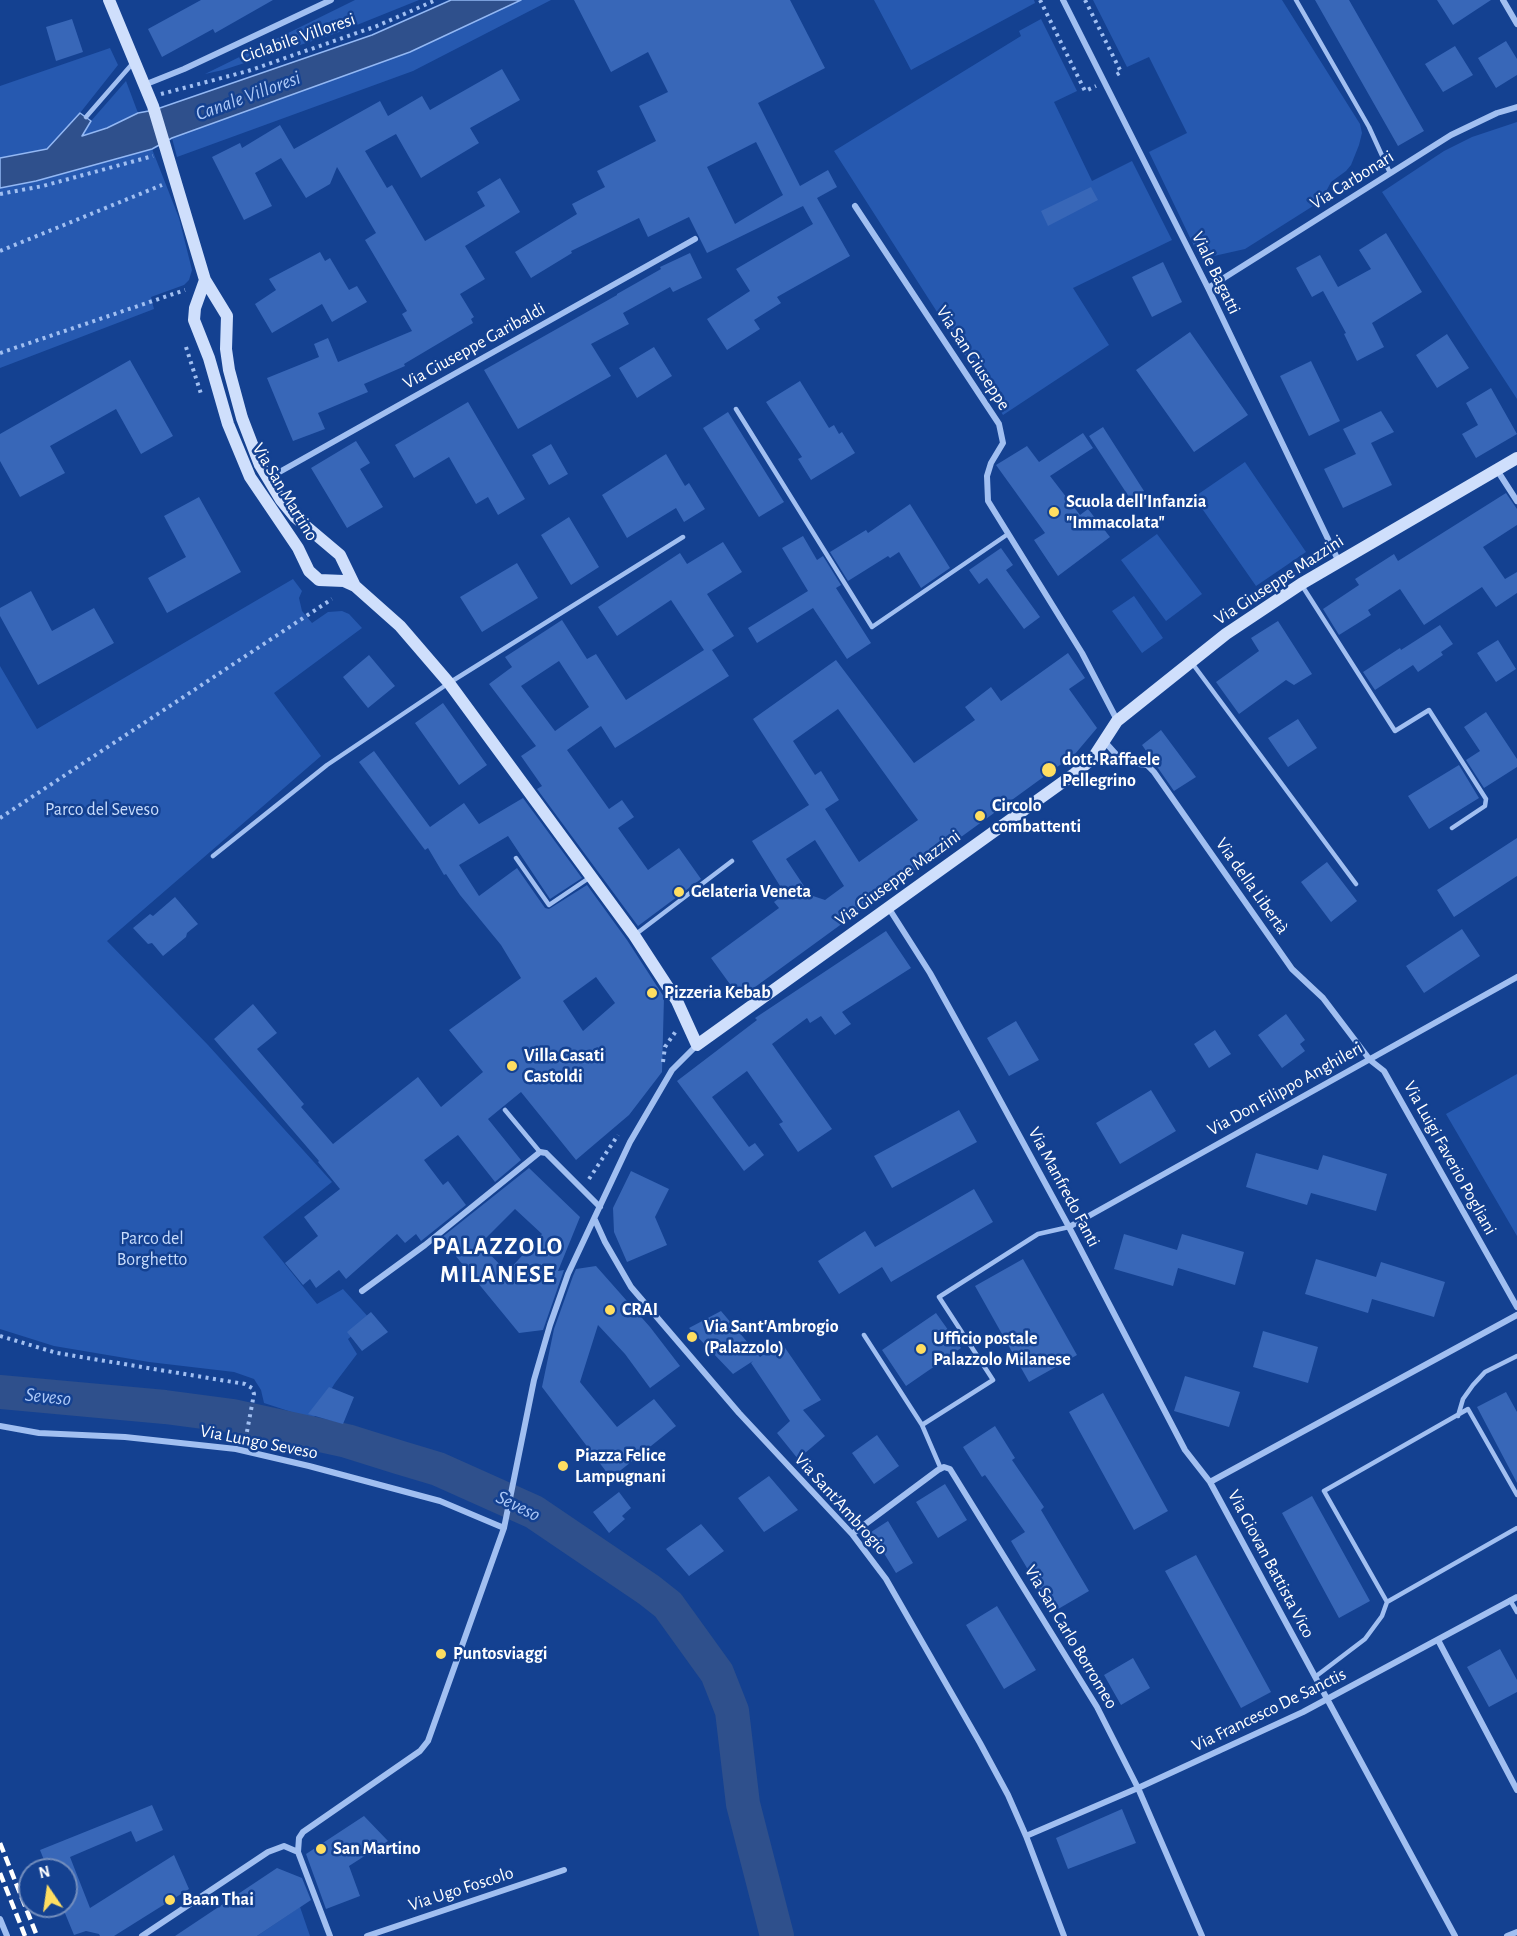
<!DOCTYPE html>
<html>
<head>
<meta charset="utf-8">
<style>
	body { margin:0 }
	#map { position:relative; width:1517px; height:1936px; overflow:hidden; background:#144191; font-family:"Alegreya Sans",sans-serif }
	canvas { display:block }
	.north { position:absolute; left:18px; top:1858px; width:60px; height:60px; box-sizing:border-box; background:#144191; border:2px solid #728dbd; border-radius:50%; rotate:347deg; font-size:16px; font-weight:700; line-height:24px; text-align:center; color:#fff }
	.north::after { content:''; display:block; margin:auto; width:21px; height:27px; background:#ffde61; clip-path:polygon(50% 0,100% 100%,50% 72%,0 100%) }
</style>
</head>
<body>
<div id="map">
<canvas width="1517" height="1936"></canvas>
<div class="north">N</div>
</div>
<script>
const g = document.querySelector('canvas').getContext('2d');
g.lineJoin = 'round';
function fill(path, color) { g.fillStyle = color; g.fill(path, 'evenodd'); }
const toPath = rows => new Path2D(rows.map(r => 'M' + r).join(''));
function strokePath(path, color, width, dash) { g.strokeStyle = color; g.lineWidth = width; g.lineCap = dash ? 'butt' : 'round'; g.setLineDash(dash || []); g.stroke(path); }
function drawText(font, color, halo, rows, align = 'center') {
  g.font = font + ' "Alegreya Sans",sans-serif'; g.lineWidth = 5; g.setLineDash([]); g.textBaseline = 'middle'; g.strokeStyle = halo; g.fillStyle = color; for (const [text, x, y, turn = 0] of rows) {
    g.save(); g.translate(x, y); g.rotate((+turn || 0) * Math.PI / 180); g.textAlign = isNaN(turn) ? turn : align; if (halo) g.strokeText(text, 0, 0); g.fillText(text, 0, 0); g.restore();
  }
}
const green = toPath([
	[355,0,419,0,337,33,223,70,205,74],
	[521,0,551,0,413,71,177,157,172,138,410,52],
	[874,0,1034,0,1035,3,911,70],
	[1093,0,1282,0,1360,124,1362,133,1359,145,1351,165,1346,171,1331,182,1321,201,1245,249,1214,256,1200,253,1194,246,1149,152,1187,133,1149,57,1127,67],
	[1041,19,1077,91,1054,102,1092,181,1132,161,1172,240,1073,288,1109,345,1003,415,834,151,1021,36,1019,31],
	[110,48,118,65,80,113,47,149,0,158,0,86],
	[126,81,138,113,107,128,81,136,91,121],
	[1517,122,1517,399,1382,192,1444,151,1472,137],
	[152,149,179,218,192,270,189,280,184,285,151,297,154,309,0,368,0,188,36,181],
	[1245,462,1306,552,1256,586,1194,497],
	[1157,534,1202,594,1166,621,1121,560],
	[293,579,302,591,299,598,302,611,312,623,328,612,342,611,349,614,362,628,274,693,321,756,107,941,208,1045,332,1182,263,1237,317,1304,343,1289,371,1320,348,1339,357,1354,335,1383,313,1419,264,1403,261,1390,254,1379,234,1372,149,1362,54,1346,0,1329,0,666,37,729],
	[1134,596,1163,638,1142,653,1112,611],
	[1517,1074,1517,1236,1446,1114],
	[300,1907,310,1936,257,1936]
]);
const water = toPath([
	[451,0,521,0,410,52,172,138,152,149,36,181,0,188,0,158,47,149,80,113,91,121,82,136,107,128,138,113,154,110,372,35,451,0]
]);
const river = toPath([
	[0,1392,165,1407,233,1416,347,1441,398,1457,438,1469,534,1512,649,1590,668,1605,717,1673,732,1711,743,1804,777,1936]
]);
const building = toPath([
	[201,0,273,0,215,33,213,29,162,57,148,29],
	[574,0,790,0,825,68,758,103,800,186,828,170,837,187,817,198,850,256,777,297,781,303,754,320,760,329,727,350,707,319,750,291,736,269,813,224,803,206,707,253,689,217,648,237,639,218,571,251,572,253,531,278,515,252,577,214,572,204,605,187,597,171,656,141,639,106,668,92,648,52,611,72],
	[756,142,783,195,735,224,707,167],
	[1315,0,1349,0,1424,131,1398,146],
	[1437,0,1491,0,1453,25],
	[72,19,83,52,56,61,46,27],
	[1506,41,1517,59,1517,75,1496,88,1478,58],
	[1455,46,1473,75,1443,92,1425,64],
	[502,69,520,100,470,128,479,143,444,164,421,178,396,134,365,151,387,188,392,185,425,241,485,206,477,192,500,178,520,212,465,246,485,279,460,294,474,317,471,319,473,323,404,364,405,366,364,384,368,392,318,413,325,429,293,441,267,378,319,357,314,344,328,338,338,362,412,331,402,314,407,311,365,240,376,233,337,167,330,184,306,198,281,158,255,173,272,206,244,220,212,157,240,143,242,148,280,125,294,149,380,101,388,116,422,96,430,110],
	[1091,187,1098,200,1048,226,1041,211],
	[1386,233,1422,292,1372,323,1384,347,1357,361,1344,334,1346,333,1323,291,1312,297,1296,268,1320,255,1338,287,1371,269,1359,250],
	[320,252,325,261,330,258,349,290,357,286,367,302,332,322,322,304,272,333,255,304,276,290,269,279],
	[690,253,702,278,673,292,670,287,623,313,629,324,591,344,611,376,518,429,484,370,617,295,617,294,661,269,660,267],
	[1163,262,1182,302,1152,317,1132,277],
	[1190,332,1248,415,1194,452,1136,370],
	[1447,334,1469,368,1437,388,1416,355],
	[654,347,672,376,637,398,619,368],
	[130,360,173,436,141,454,116,409,50,446,65,473,20,497,0,461,0,434],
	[1311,361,1340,421,1309,436,1280,376],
	[800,381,829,428,834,425,839,434,842,432,855,453,811,480,798,459,802,457,766,402],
	[1491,388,1517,434,1476,458,1462,434,1478,425,1466,403],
	[468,402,525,499,498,515,488,497,476,504,449,457,414,478,395,445],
	[1381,411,1394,432,1371,443,1392,485,1343,508,1324,469,1356,454,1343,429],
	[728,412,784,502,759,517,703,428],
	[1103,427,1144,491,1131,500,1089,436],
	[1083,433,1093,448,1050,476,1080,515,1088,509,1110,537,1058,576,1034,540,1045,533,996,465,1027,446,1039,462],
	[356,441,370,463,360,469,383,507,347,528,311,468],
	[551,444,568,474,549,485,532,455],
	[666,454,685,486,689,483,705,509,684,522,676,508,627,538,602,495],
	[1506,493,1517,509,1517,525,1483,547,1505,579,1517,572,1517,593,1496,607,1482,587,1424,625,1400,589,1368,610,1371,615,1339,635,1323,609,1359,585,1355,579,1394,554,1398,561],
	[199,497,241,572,167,613,148,578,186,557,164,516],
	[910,504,950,568,921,588,899,552,890,558,888,556,848,581,830,552,866,530,868,533],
	[569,517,599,567,571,585,541,535],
	[803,536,817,560,823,556,841,585,836,588,871,643,847,659,813,608,757,643,748,628,808,591,782,548],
	[723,542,742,572,707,594,734,636,712,650,729,676,615,748,601,726,567,750,609,809,622,800,634,817,618,828,648,870,679,848,701,879,638,926,537,789,542,786,521,756,536,746,489,684,512,667,505,657,562,620,587,659,596,654,626,700,704,650,671,600,617,636,598,607,680,553,687,564],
	[559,661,589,707,555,731,521,686],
	[1001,548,1013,565,1006,570,1040,617,1024,629,987,578,979,584,969,570],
	[517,563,538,598,482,632,460,597],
	[31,591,52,631,94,608,114,643,38,685,0,616,0,608],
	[1278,621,1312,674,1294,685,1286,680,1239,714,1216,682,1259,651,1251,638],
	[1440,625,1453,644,1441,652,1443,655,1418,672,1413,665,1375,690,1363,672,1400,648,1401,650],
	[1498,640,1516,669,1496,682,1477,653],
	[1068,653,1085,678,1069,689,1097,728,1075,754,740,998,711,958,779,908,774,902,785,894,752,841,809,805,753,719,836,660,914,763,975,720,965,707,991,687,1001,701],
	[838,709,918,820,859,862,825,809,839,800,821,771,815,775,793,741],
	[815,840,844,886,825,900,810,895,786,859],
	[369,655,395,686,368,708,343,677],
	[443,703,487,765,459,785,415,723],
	[1486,712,1517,759,1517,767,1484,788,1466,760,1480,751,1464,727],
	[1298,719,1317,748,1288,767,1268,738],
	[1161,730,1196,777,1174,791,1142,745],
	[374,751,430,827,464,803,479,824,523,798,582,878,550,899,508,836,459,865,479,896,517,868,545,908,549,909,587,885,627,940,664,997,662,1072,629,1115,576,1160,521,1092,488,1119,521,1160,495,1182,458,1135,424,1160,443,1185,448,1181,466,1205,421,1241,416,1234,405,1243,397,1234,346,1279,339,1270,316,1288,310,1279,303,1285,285,1263,318,1236,304,1217,340,1189,318,1162,319,1161,214,1039,253,1004,277,1033,257,1049,304,1104,301,1107,333,1144,418,1077,441,1107,483,1072,449,1030,521,978,501,945,460,895,446,874,444,875,428,848,425,850,359,762],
	[596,977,615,1003,583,1031,563,1001],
	[1459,765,1479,798,1429,829,1408,796],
	[1517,838,1517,876,1454,917,1437,890],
	[1327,862,1357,901,1331,922,1301,882],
	[175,897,198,924,187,933,186,937,163,956,152,943,148,944,133,928,150,914,153,916],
	[1462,929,1480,956,1424,993,1406,966],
	[886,931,911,968,842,1012,851,1024,835,1035,821,1016,810,1023,807,1018,772,1044,832,1129,798,1152,779,1124,783,1122,747,1071,712,1097,749,1147,755,1143,764,1155,744,1171,677,1081,757,1020,755,1018],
	[1286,1014,1305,1040,1300,1044,1305,1051,1282,1068,1258,1035],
	[1016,1021,1039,1060,1009,1076,987,1038],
	[1215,1030,1231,1054,1209,1068,1194,1044],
	[1151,1090,1176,1131,1120,1164,1096,1123],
	[959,1110,977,1142,892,1188,874,1156],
	[1256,1153,1318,1170,1323,1155,1387,1174,1376,1211,1311,1193,1307,1205,1246,1187],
	[529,1168,580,1217,558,1271,564,1270,543,1330,519,1333,441,1238],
	[515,1209,542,1234,507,1272,480,1244],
	[631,1171,669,1189,655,1217,667,1245,627,1262,614,1232,613,1208],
	[974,1189,993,1222,891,1282,882,1267,839,1294,818,1261,865,1231,875,1247],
	[1124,1234,1177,1250,1182,1234,1244,1252,1235,1285,1178,1268,1173,1286,1114,1269],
	[1023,1259,1077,1355,1029,1382,975,1286],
	[1316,1259,1376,1277,1381,1262,1445,1282,1434,1317,1372,1299,1368,1313,1305,1294],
	[596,1266,650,1327,680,1366,650,1388,625,1354,598,1325,580,1382,617,1427,654,1399,676,1426,611,1478,542,1387,554,1329,573,1276,576,1269],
	[721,1311,760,1357,781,1342,821,1400,803,1410,825,1436,798,1459,777,1433,790,1421,751,1363,753,1361,733,1374,689,1328],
	[371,1312,388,1332,362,1351,347,1332],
	[936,1313,961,1348,906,1386,882,1350],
	[1263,1331,1318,1347,1308,1383,1253,1367],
	[1185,1376,1240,1392,1229,1427,1174,1411],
	[329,1387,354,1397,343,1424,308,1414],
	[1506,1392,1517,1412,1517,1483,1477,1407],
	[1103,1393,1168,1511,1134,1530,1069,1412],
	[995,1426,1015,1458,1012,1460,1044,1507,1041,1510,1089,1591,1053,1612,1011,1541,1025,1532,985,1475,982,1477,963,1447],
	[877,1435,899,1466,874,1484,852,1453],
	[769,1476,798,1510,764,1532,738,1498],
	[945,1484,967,1520,938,1538,916,1502],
	[619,1492,631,1508,622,1516,625,1519,609,1533,593,1512],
	[1312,1496,1370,1601,1339,1618,1282,1513],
	[888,1521,913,1563,896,1573,871,1532],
	[701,1524,724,1551,689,1576,666,1549],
	[1196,1555,1271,1692,1241,1708,1165,1571],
	[997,1606,1036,1670,1004,1689,966,1625],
	[1500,1649,1517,1680,1517,1692,1489,1707,1467,1667],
	[1133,1658,1150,1688,1121,1705,1104,1675],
	[152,1805,163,1830,136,1842,131,1831,70,1857,90,1908,174,1855,189,1889,114,1936,100,1936,99,1934,86,1931,74,1935,62,1906,66,1906,66,1870,48,1870,40,1850],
	[1122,1809,1136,1843,1068,1869,1056,1838],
	[364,1816,388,1841,349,1866,360,1896,326,1909,306,1854],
	[277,1868,302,1878,311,1900,257,1936,175,1936]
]);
const path = toPath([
	[1040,0,1085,91,1096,86],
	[1085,0,1121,72,1113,77],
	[161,94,248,71,377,26,436,0],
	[0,194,43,186,153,156],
	[0,251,162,185],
	[186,347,202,397],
	[0,353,185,290],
	[0,818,332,599],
	[663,1062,665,1047,676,1031],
	[589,1179,618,1135],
	[0,1336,57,1353,245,1384,252,1388,254,1394,246,1437,249,1438]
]);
const lane = toPath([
	[1296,0,1369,127,1390,173],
	[86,117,133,63],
	[736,409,872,627,1008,534],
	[1301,584,1395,731,1429,710,1486,799,1485,806,1452,828],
	[1192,663,1356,884],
	[213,856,327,765,449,683,683,537],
	[516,858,549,905,589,878],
	[636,934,732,861],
	[505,1110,540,1152],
	[864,1335,922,1425,993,1380,939,1297,1038,1234,1069,1227],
	[1458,1416,1463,1399,1473,1385,1485,1372,1517,1356],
	[922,1425,941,1469],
	[1517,1495,1468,1409,1324,1491,1387,1602,1517,1528],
	[1510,1600,1517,1612],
	[1315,1677,1365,1639,1382,1616,1387,1602]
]);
const street = toPath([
	[1063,0,1208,288,1339,562],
	[1503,0,1517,24],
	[144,85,184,69,331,0],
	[855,206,999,424,1003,443,991,463,987,476,988,501,1082,653,1117,720],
	[1208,288,1451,135,1497,113,1517,107],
	[1497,470,1517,501],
	[267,479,695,239],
	[1105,742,1123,762,1147,765,1154,772,1292,969,1323,998,1370,1060,1384,1071,1517,1307],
	[888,907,930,973,982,1067,1069,1227,1185,1450,1210,1482],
	[595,1220,605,1242,631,1287,739,1413,852,1534,886,1579,980,1743,1008,1795,1026,1836,1064,1936],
	[1069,1227,1517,977],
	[362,1291,425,1245,540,1152,546,1153,600,1207],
	[0,1426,39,1433,125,1437,236,1449,309,1466,440,1501,504,1528],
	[852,1534,938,1470,944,1467,950,1469,1097,1707,1138,1788,1202,1936],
	[1438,1640,1517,1790],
	[1026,1836,1138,1788,1303,1712,1517,1597],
	[0,1919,7,1936],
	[142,1936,268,1852,284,1846,298,1852],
	[330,1936,298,1852,299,1838,303,1832,420,1751,428,1741,504,1528,534,1380,550,1325,568,1274,630,1142,672,1070,697,1045],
	[367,1936,564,1870],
	[1455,1936,1210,1482,1517,1315],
	[1507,1936,1517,1932]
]);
const secondary = toPath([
	[109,0,153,106,205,280,227,316,226,349,229,370,242,418,260,465,281,500,295,517,340,555,355,586],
	[205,280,195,308,194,320,209,358,228,424,250,477,298,548,309,571,319,580,344,581,355,586,400,626,449,683,634,935,677,1001,697,1045,1074,774,1093,758,1117,721,1226,634,1301,584,1517,458]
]);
const rail = toPath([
	[0,1843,37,1936],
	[0,1873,25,1936]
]);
const markers = [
	[1054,512,6,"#ffde61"],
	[1049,770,8,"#ffde61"],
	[980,816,6,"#ffde61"],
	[679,892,6,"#ffde61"],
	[652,993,6,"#ffde61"],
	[512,1066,6,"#ffde61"],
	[610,1310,6,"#ffde61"],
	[692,1337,6,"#ffde61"],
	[921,1349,6,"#ffde61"],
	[563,1466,6,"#ffde61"],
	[441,1654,6,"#ffde61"],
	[321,1849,6,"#ffde61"],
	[170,1900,6,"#ffde61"]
];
const streetNames = [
	["Ciclabile Villoresi",298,38,-19],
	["Via Carbonari",1352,180,-32],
	["Viale Bagatti",1216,273,64],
	["Via Giuseppe Garibaldi",474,346,-29],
	["Via San Giuseppe",973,358,57],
	["Via San Martino",285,492,59],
	["Via Giuseppe Mazzini",1279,580,-33],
	["Via Giuseppe Mazzini",898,878,-36],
	["Via della Libertà",1252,886,55],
	["Via Don Filippo Anghileri",1285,1089,-29],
	["Via Luigi Faverio Pogliani",1450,1158,61],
	["Via Manfredo Fanti",1064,1187,62],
	["Via Lungo Seveso",259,1442,11],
	["Via Sant'Ambrogio",841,1504,48],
	["Via Giovan Battista Vico",1271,1564,62],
	["Via San Carlo Borromeo",1071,1637,59],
	["Via Francesco De Sanctis",1269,1710,-26],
	["Via Ugo Foscolo",461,1889,-18]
];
const poiNames = [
	["Scuola dell'Infanzia",1066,502],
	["\"Immacolata\"",1066,523],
	["dott. Raffaele",1062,760],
	["Pellegrino",1062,781],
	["Circolo",992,806],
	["combattenti",992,827],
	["Gelateria Veneta",691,892],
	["Pizzeria Kebab",664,993],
	["Villa Casati",524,1056],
	["Castoldi",524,1077],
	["CRAI",622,1310],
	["Via Sant'Ambrogio",704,1327],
	["(Palazzolo)",704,1348],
	["Ufficio postale",933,1339],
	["Palazzolo Milanese",933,1360],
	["Piazza Felice",575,1456],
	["Lampugnani",575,1477],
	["Puntosviaggi",453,1654],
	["San Martino",333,1849],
	["Baan Thai",182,1900]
];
const parkNames = [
	["Parco del Seveso",102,810],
	["Parco del",152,1239],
	["Borghetto",152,1260]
];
const waterNames = [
	["Canale Villoresi",248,96,-20],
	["Seveso",48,1397,6],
	["Seveso",518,1506,26]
];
const districtNames = [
	["PALAZZOLO",498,1247],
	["MILANESE",498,1275]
];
fill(green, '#2659b0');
fill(water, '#2f508c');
strokePath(water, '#93b8f4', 1.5);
strokePath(river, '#2f508c', 34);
fill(building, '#3867b8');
strokePath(path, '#a1bff1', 4, [3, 4.5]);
strokePath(lane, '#a1bff1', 4.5);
strokePath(street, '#a1bff1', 6);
strokePath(secondary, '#cfdffc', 12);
strokePath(rail, '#fff', 4.5, [10, 4.5]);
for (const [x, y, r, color] of markers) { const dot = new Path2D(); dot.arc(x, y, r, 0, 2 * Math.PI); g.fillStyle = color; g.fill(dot); strokePath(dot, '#144191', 2); }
drawText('18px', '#fff', '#144191', streetNames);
drawText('bold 18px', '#fff', '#144191', poiNames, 'left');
drawText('18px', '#c8dcfc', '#144191', parkNames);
drawText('italic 20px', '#adc9f8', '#144191', waterNames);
g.letterSpacing = '1.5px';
drawText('bold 24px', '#fff', '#144191', districtNames);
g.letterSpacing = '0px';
</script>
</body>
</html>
